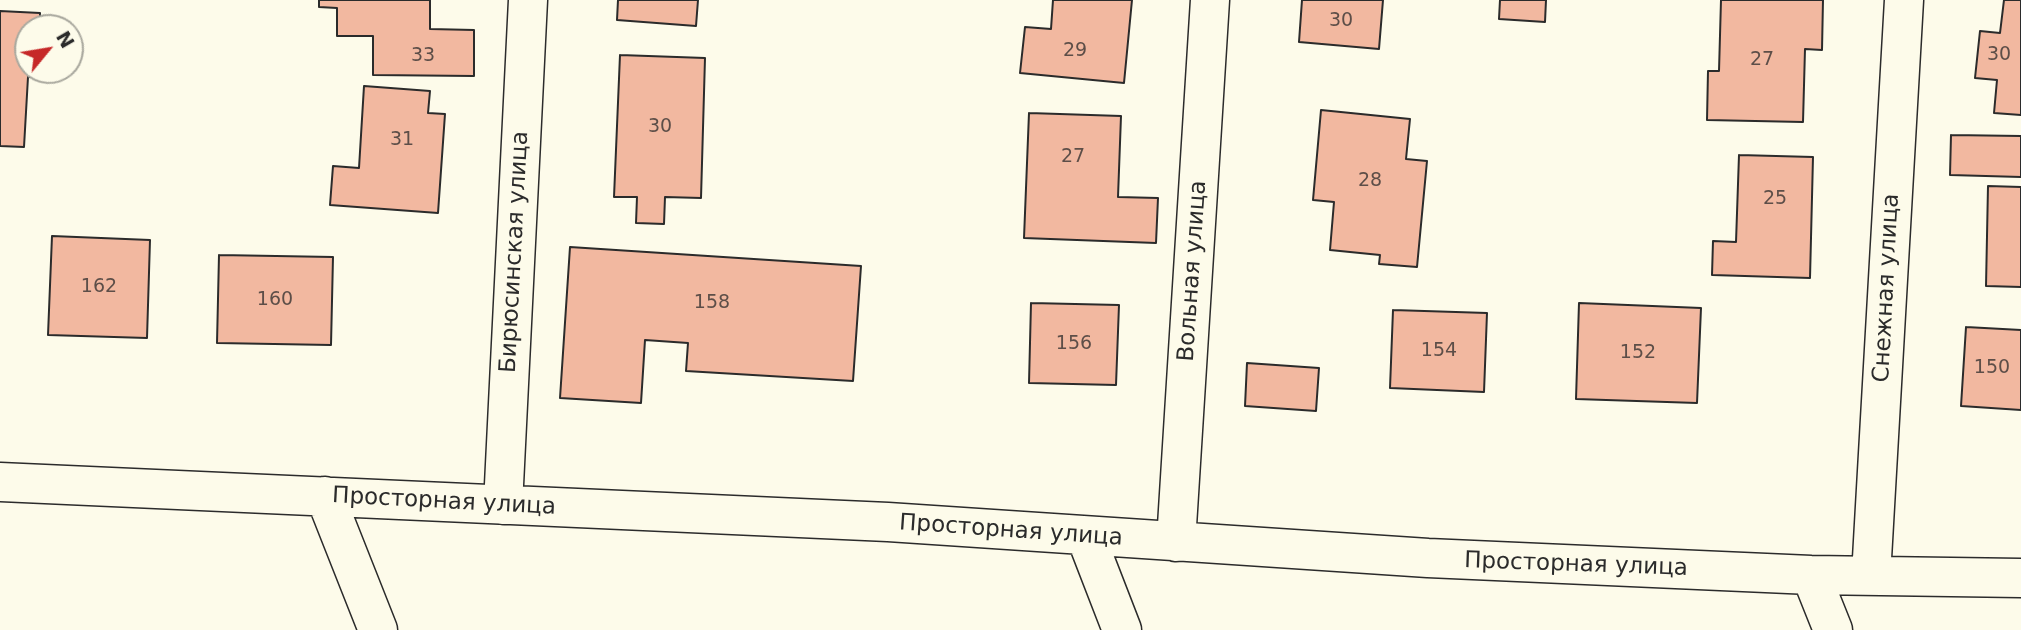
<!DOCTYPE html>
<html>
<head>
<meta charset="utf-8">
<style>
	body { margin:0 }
	#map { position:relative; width:2021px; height:630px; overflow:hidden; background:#fdfbea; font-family:"DejaVu Sans",sans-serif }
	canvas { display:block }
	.north { position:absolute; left:14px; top:14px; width:70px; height:70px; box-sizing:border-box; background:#fdfbea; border:2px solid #a9a89e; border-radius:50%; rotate:60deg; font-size:19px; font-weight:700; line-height:28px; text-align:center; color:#2b2b2b }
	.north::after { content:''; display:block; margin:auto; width:24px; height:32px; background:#c62828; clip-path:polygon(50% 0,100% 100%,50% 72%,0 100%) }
</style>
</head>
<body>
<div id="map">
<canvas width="2021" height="630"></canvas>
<div class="north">N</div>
</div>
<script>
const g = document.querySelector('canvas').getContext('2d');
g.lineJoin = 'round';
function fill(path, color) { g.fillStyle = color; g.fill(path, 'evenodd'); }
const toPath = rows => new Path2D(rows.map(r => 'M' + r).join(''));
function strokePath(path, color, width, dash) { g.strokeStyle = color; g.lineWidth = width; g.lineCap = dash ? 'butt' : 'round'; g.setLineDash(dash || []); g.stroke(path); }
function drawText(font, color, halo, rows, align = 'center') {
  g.font = font + ' "DejaVu Sans",sans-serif'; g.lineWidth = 5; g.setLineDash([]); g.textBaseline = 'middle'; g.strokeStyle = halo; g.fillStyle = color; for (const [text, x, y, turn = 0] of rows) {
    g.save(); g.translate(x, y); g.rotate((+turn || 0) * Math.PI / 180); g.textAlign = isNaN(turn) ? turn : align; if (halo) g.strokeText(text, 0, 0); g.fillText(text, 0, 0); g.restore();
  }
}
const building = toPath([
	[319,0,430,0,430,29,474,30,474,76,373,75,373,36,337,36,337,8,319,7,319,0],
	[618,0,698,0,696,26,617,20,618,0],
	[1053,0,1132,0,1124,83,1020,73,1025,27,1051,29,1053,0],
	[1302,0,1383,0,1379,49,1299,42,1302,0],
	[1500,0,1546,0,1545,22,1499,19,1500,0],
	[1721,0,1823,0,1822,50,1805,49,1803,122,1707,120,1708,71,1719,71,1721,0],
	[2004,0,2021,0,2021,115,1994,113,1997,80,1975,78,1980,31,2000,33,2004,0],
	[0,11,40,13,40,28,28,28,28,70,38,70,37,77,28,77,24,147,0,146,0,11],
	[620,55,705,58,701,198,665,197,664,224,636,223,637,197,614,197,620,55],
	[364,86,430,91,428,113,445,114,438,213,330,205,333,166,359,168,364,86],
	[1321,110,1410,119,1406,159,1427,161,1417,267,1379,264,1380,255,1330,250,1334,202,1313,200,1321,110],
	[1029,113,1121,116,1118,197,1158,198,1156,243,1024,238,1029,113],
	[1951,135,2021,136,2021,177,1950,175,1951,135],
	[1739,155,1813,157,1810,278,1712,275,1713,241,1736,242,1739,155],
	[1988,186,2021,187,2021,287,1986,286,1988,186],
	[52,236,150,240,147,338,48,335,52,236],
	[570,247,861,266,853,381,686,371,688,343,645,340,641,403,560,398,570,247],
	[219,255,333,257,331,345,217,343,219,255],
	[1031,303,1119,305,1116,385,1029,383,1031,303],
	[1579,303,1701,308,1697,403,1576,399,1579,303],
	[1393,310,1487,313,1484,392,1390,388,1393,310],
	[1966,327,2021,330,2021,410,1961,406,1966,327],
	[1247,363,1319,368,1316,411,1245,406,1247,363]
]);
const minor = toPath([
	[0,482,888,522,1428,558,1811,575,2021,578],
	[325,496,378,630],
	[503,505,528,0],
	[1086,537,1122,630],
	[1176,542,1210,0],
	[1811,575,1833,630],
	[1871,576,1904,0]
]);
const numberNames = [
	["30",1341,21],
	["29",1075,51],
	["30",1999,55],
	["33",423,56],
	["27",1762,60],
	["30",660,127],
	["31",402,140],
	["27",1073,157],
	["28",1370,181],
	["25",1775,199],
	["162",99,287],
	["160",275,300],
	["158",712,303],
	["156",1074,344],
	["154",1439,351],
	["152",1638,353],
	["150",1992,368]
];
const streetNames = [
	["Бирюсинская улица",515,252,-87],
	["Вольная улица",1193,271,-86],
	["Снежная улица",1887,288,-87],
	["Просторная улица",444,502,3],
	["Просторная улица",1011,531,4],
	["Просторная улица",1576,565,2]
];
fill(building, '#f2b8a0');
strokePath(building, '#2b2b2b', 2);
strokePath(minor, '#2b2b2b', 41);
strokePath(minor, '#fdfbea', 38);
drawText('19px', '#5d4e48', null, numberNames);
drawText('23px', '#2b2b2b', '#fdfbea', streetNames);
</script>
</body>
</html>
